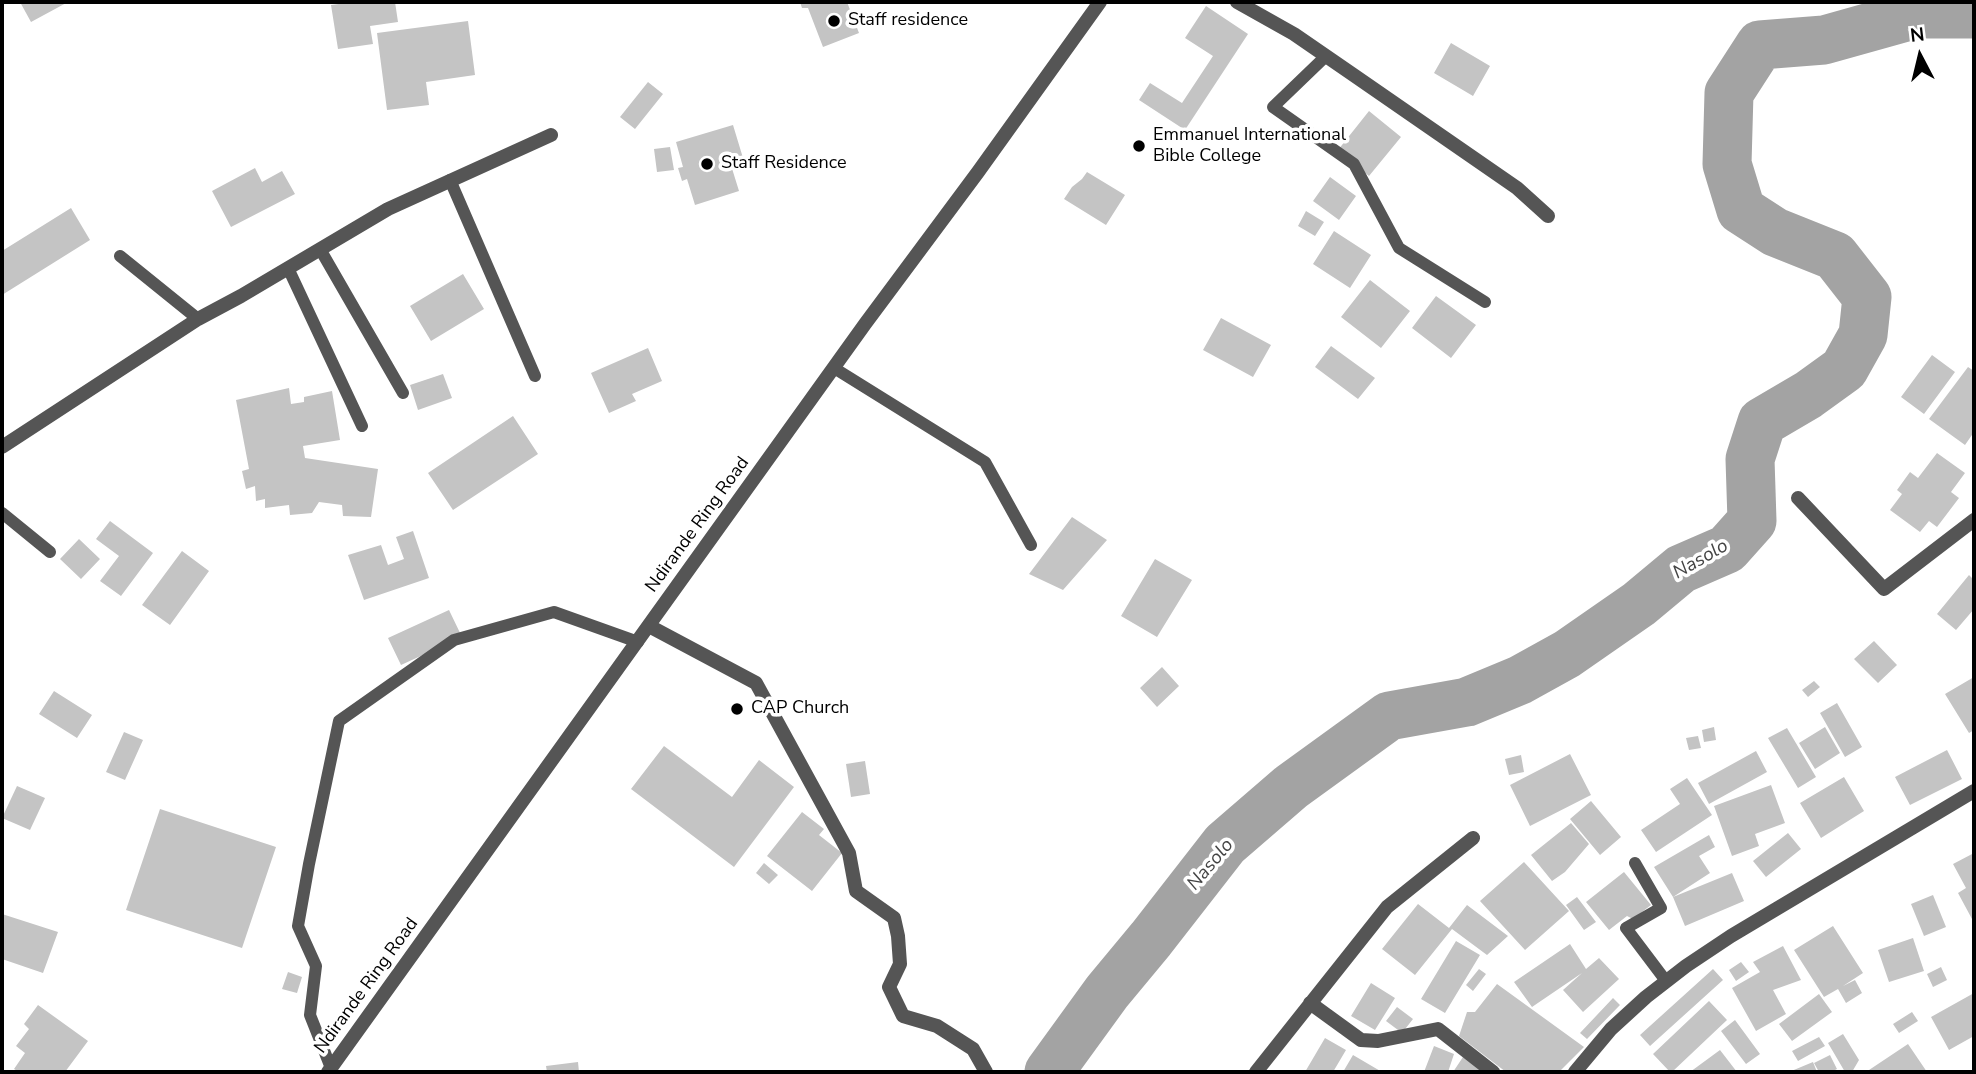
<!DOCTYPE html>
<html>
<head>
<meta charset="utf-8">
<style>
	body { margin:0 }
	#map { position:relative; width:1976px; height:1074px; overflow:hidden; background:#fff; font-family:"Nunito Sans",sans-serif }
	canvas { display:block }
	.frame { position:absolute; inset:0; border:4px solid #000; pointer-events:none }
	.north { position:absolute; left:1885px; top:21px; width:70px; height:70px; -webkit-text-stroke:5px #fff; paint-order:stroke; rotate:353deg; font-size:19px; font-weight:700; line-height:28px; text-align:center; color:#000 }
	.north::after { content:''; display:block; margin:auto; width:24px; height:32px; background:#000; clip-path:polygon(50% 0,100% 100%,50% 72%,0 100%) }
</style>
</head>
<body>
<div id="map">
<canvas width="1976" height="1074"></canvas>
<div class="frame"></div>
<div class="north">N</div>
</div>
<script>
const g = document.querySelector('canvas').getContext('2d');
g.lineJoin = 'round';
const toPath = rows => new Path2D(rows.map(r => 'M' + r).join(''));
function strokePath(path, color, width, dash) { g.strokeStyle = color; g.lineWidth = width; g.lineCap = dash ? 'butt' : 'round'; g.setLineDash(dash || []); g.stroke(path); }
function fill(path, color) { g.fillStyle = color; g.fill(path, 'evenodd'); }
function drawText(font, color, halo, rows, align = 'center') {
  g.font = font + ' "Nunito Sans",sans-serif'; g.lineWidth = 7; g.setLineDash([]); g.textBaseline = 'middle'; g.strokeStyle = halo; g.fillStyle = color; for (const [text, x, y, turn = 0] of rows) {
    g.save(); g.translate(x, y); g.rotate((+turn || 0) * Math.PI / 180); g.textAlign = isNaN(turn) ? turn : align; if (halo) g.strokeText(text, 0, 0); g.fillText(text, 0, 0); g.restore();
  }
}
const river = toPath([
	[1049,1072,1107,992,1151,939,1225,844,1291,787,1389,716,1467,702,1520,680,1567,654,1639,604,1681,569,1727,549,1752,521,1750,459,1762,422,1808,395,1844,369,1863,335,1867,297,1835,256,1775,232,1741,210,1727,164,1729,93,1760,45,1824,40,1917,14,1974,14]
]);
const building = toPath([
	[20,2,68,2,31,22],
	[354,2,395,2,398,22,370,26,373,44,338,49,331,5],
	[800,2,847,2,859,33,823,47,808,8,802,8],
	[1206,6,1248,34,1185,130,1139,100,1150,83,1182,103,1213,56,1185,38],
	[468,21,475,75,426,82,429,105,387,110,377,33],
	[1451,43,1490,66,1473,96,1434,73],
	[648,82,663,94,635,129,620,117],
	[1369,111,1401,137,1369,176,1338,150],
	[733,125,743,158,730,162,739,191,695,205,687,179,682,181,678,168,683,167,676,142],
	[670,147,674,170,657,172,654,149],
	[255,168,262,182,282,171,295,194,231,227,212,191],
	[1087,172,1125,195,1106,225,1064,199,1072,187,1082,179],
	[1330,177,1356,196,1339,220,1313,201],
	[71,208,90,240,2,295,2,251],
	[1306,211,1324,222,1315,236,1298,226],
	[1334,231,1371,255,1350,288,1313,264],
	[463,274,484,309,431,341,410,306],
	[1370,280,1410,311,1381,348,1341,317],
	[1436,296,1476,325,1451,358,1412,328],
	[1221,318,1271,345,1253,377,1203,350],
	[1331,346,1375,378,1358,399,1315,367],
	[648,348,662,381,632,394,636,401,609,413,591,373],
	[1932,355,1955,372,1924,414,1901,397],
	[1968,367,1974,371,1974,432,1965,445,1929,419],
	[443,374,452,398,418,410,410,385],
	[289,388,291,404,304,402,304,397,332,391,340,440,303,446,305,458,378,469,371,517,343,516,342,505,319,502,312,513,290,515,289,505,265,508,265,499,256,501,255,486,246,489,242,471,249,469,236,400],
	[513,416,538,454,453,510,428,473],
	[1937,453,1965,473,1951,492,1959,498,1937,527,1929,521,1920,532,1890,510,1902,494,1897,490,1910,472,1918,478],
	[1072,517,1107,540,1063,590,1029,574],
	[110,521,153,553,121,596,100,581,119,556,96,539],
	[413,531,429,578,364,600,348,555,381,545,388,565,404,559,396,537],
	[79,539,100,559,81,579,60,559],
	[182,551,209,571,170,625,142,605],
	[1155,559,1192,580,1157,637,1121,616],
	[1969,575,1974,580,1974,609,1956,630,1937,614],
	[449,610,462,637,401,665,388,638],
	[1874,641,1897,665,1878,683,1854,659],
	[1162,667,1179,686,1157,707,1140,688],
	[1974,677,1974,730,1969,733,1945,694],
	[1814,681,1820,687,1808,697,1802,690],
	[54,691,92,715,77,738,39,714],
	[1837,703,1862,747,1845,757,1820,713],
	[1714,727,1716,740,1704,742,1702,730],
	[1825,727,1840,753,1815,769,1799,743],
	[1787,728,1816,777,1798,788,1768,738],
	[124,732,143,740,125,780,106,772],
	[1698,736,1701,748,1689,750,1686,738],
	[664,746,732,797,759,760,794,787,734,867,631,789],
	[1947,750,1962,779,1910,805,1895,777],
	[1756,751,1767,772,1709,804,1698,783],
	[1570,754,1591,795,1530,826,1510,785],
	[1521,755,1524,772,1509,775,1505,759],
	[865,761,870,794,851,797,846,764],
	[1844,777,1864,811,1821,838,1800,803],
	[1687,778,1712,815,1656,852,1641,830,1680,804,1670,789],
	[1771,785,1785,823,1755,834,1759,846,1732,856,1714,806],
	[17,786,45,798,30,830,2,818],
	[1591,801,1621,837,1600,855,1570,819],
	[160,809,276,847,242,948,126,910],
	[802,812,824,829,819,835,842,853,812,891,767,856],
	[1571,823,1589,844,1565,872,1552,881,1531,855],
	[1788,833,1801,849,1766,877,1753,861],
	[1709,835,1715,847,1699,856,1710,873,1673,897,1732,873,1744,901,1685,926,1673,897,1654,867],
	[1974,853,1974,918,1972,919,1958,893,1966,888,1953,864],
	[1524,862,1569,911,1525,950,1480,901],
	[764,863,778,875,769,884,756,873],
	[1624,872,1651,905,1633,919,1627,916,1609,930,1586,902],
	[1933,895,1946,927,1924,936,1911,904],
	[1577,897,1596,922,1584,930,1566,905],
	[1418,904,1449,928,1467,905,1508,936,1487,955,1452,929,1415,975,1382,949],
	[2,914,58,932,43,973,2,959],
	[1833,926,1863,973,1843,986,1855,980,1862,993,1846,1003,1838,989,1824,997,1794,950],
	[1913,938,1924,971,1889,982,1878,950],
	[1456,941,1480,955,1445,1013,1421,999],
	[1570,944,1586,969,1599,958,1619,979,1583,1012,1563,990,1582,973,1532,1007,1514,982],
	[1783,946,1801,980,1773,990,1786,1014,1756,1031,1732,988,1760,972,1753,962],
	[1741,962,1749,972,1736,981,1729,970],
	[1941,967,1947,980,1933,987,1927,974],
	[1479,969,1486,974,1473,991,1466,985],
	[1713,969,1723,980,1650,1046,1640,1035],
	[288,972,302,977,297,993,282,989],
	[1371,983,1395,998,1375,1030,1351,1016],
	[1497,984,1584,1047,1559,1072,1506,1072,1459,1036,1467,1012,1475,1012],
	[1974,993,1974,1036,1949,1050,1931,1017],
	[1819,994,1832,1012,1792,1041,1779,1024],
	[1613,998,1620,1005,1587,1039,1580,1033],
	[1709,1001,1727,1020,1672,1072,1670,1072,1653,1054],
	[38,1005,88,1041,65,1072,19,1072,14,1069,25,1053,16,1046,29,1029,24,1024],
	[1397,1007,1413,1019,1402,1033,1386,1021],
	[1912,1012,1918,1021,1899,1033,1893,1024],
	[1735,1020,1760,1054,1746,1064,1721,1031],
	[1843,1034,1859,1060,1852,1072,1845,1072,1828,1043],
	[1819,1037,1825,1046,1798,1061,1792,1051],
	[1325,1038,1346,1050,1333,1072,1305,1072],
	[1908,1044,1927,1072,1866,1072],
	[1434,1046,1454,1054,1448,1072,1424,1072],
	[1720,1050,1737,1072,1690,1072],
	[1353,1055,1382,1072,1343,1072],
	[1830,1055,1837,1069,1831,1072,1819,1072,1814,1063],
	[1463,1057,1489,1072,1453,1072],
	[578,1062,579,1072,547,1072,546,1066],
	[1813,1062,1817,1072,1789,1072]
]);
const service = toPath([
	[1326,56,1273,107,1354,164,1399,248,1485,302],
	[450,180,535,376],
	[320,249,403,393],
	[120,256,198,319],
	[288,268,362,426],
	[834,368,985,462,1031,545],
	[2,513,50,552],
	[1635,863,1661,908,1626,928,1666,981],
	[331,1068,310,1015,316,966,298,926,309,864,339,721,454,640,554,612,638,642]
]);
const minor = toPath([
	[1237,2,1294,34,1355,76,1517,188,1548,216],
	[2,447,198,319,241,296,388,209,551,135],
	[1798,498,1884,589,1974,520],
	[649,626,756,683,849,853,856,891,894,918,898,936,900,964,889,987,903,1016,937,1026,973,1049,986,1072],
	[1310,1003,1361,1040,1378,1041,1438,1029,1493,1072],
	[1256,1072,1387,907,1473,838],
	[1575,1072,1611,1029,1646,997,1686,966,1731,936,1974,791]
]);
const tertiary = toPath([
	[328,1072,865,324,978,172,1100,2]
]);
const markers = [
	[834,21,7,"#000"],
	[1139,146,7,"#000"],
	[707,164,7,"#000"],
	[737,709,7,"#000"]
];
const poiNames = [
	["Staff residence",848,21],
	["Emmanuel International",1153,136],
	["Bible College",1153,157],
	["Staff Residence",721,164],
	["CAP Church",751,709]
];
const streetNames = [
	["Ndirande Ring Road",698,525,-54],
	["Ndirande Ring Road",367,986,-54]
];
const waterNames = [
	["Nasolo",1701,560,-30],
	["Nasolo",1211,865,-50]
];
strokePath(river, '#a3a3a3', 49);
fill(building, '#c4c4c4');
strokePath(service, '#555', 12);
strokePath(minor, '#555', 14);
strokePath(tertiary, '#555', 14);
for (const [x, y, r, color] of markers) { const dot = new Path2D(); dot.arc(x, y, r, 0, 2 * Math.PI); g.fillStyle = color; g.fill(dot); strokePath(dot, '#fff', 2.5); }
drawText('18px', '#000', '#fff', poiNames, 'left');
drawText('18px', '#000', '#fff', streetNames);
drawText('italic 19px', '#444', '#fff', waterNames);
</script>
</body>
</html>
